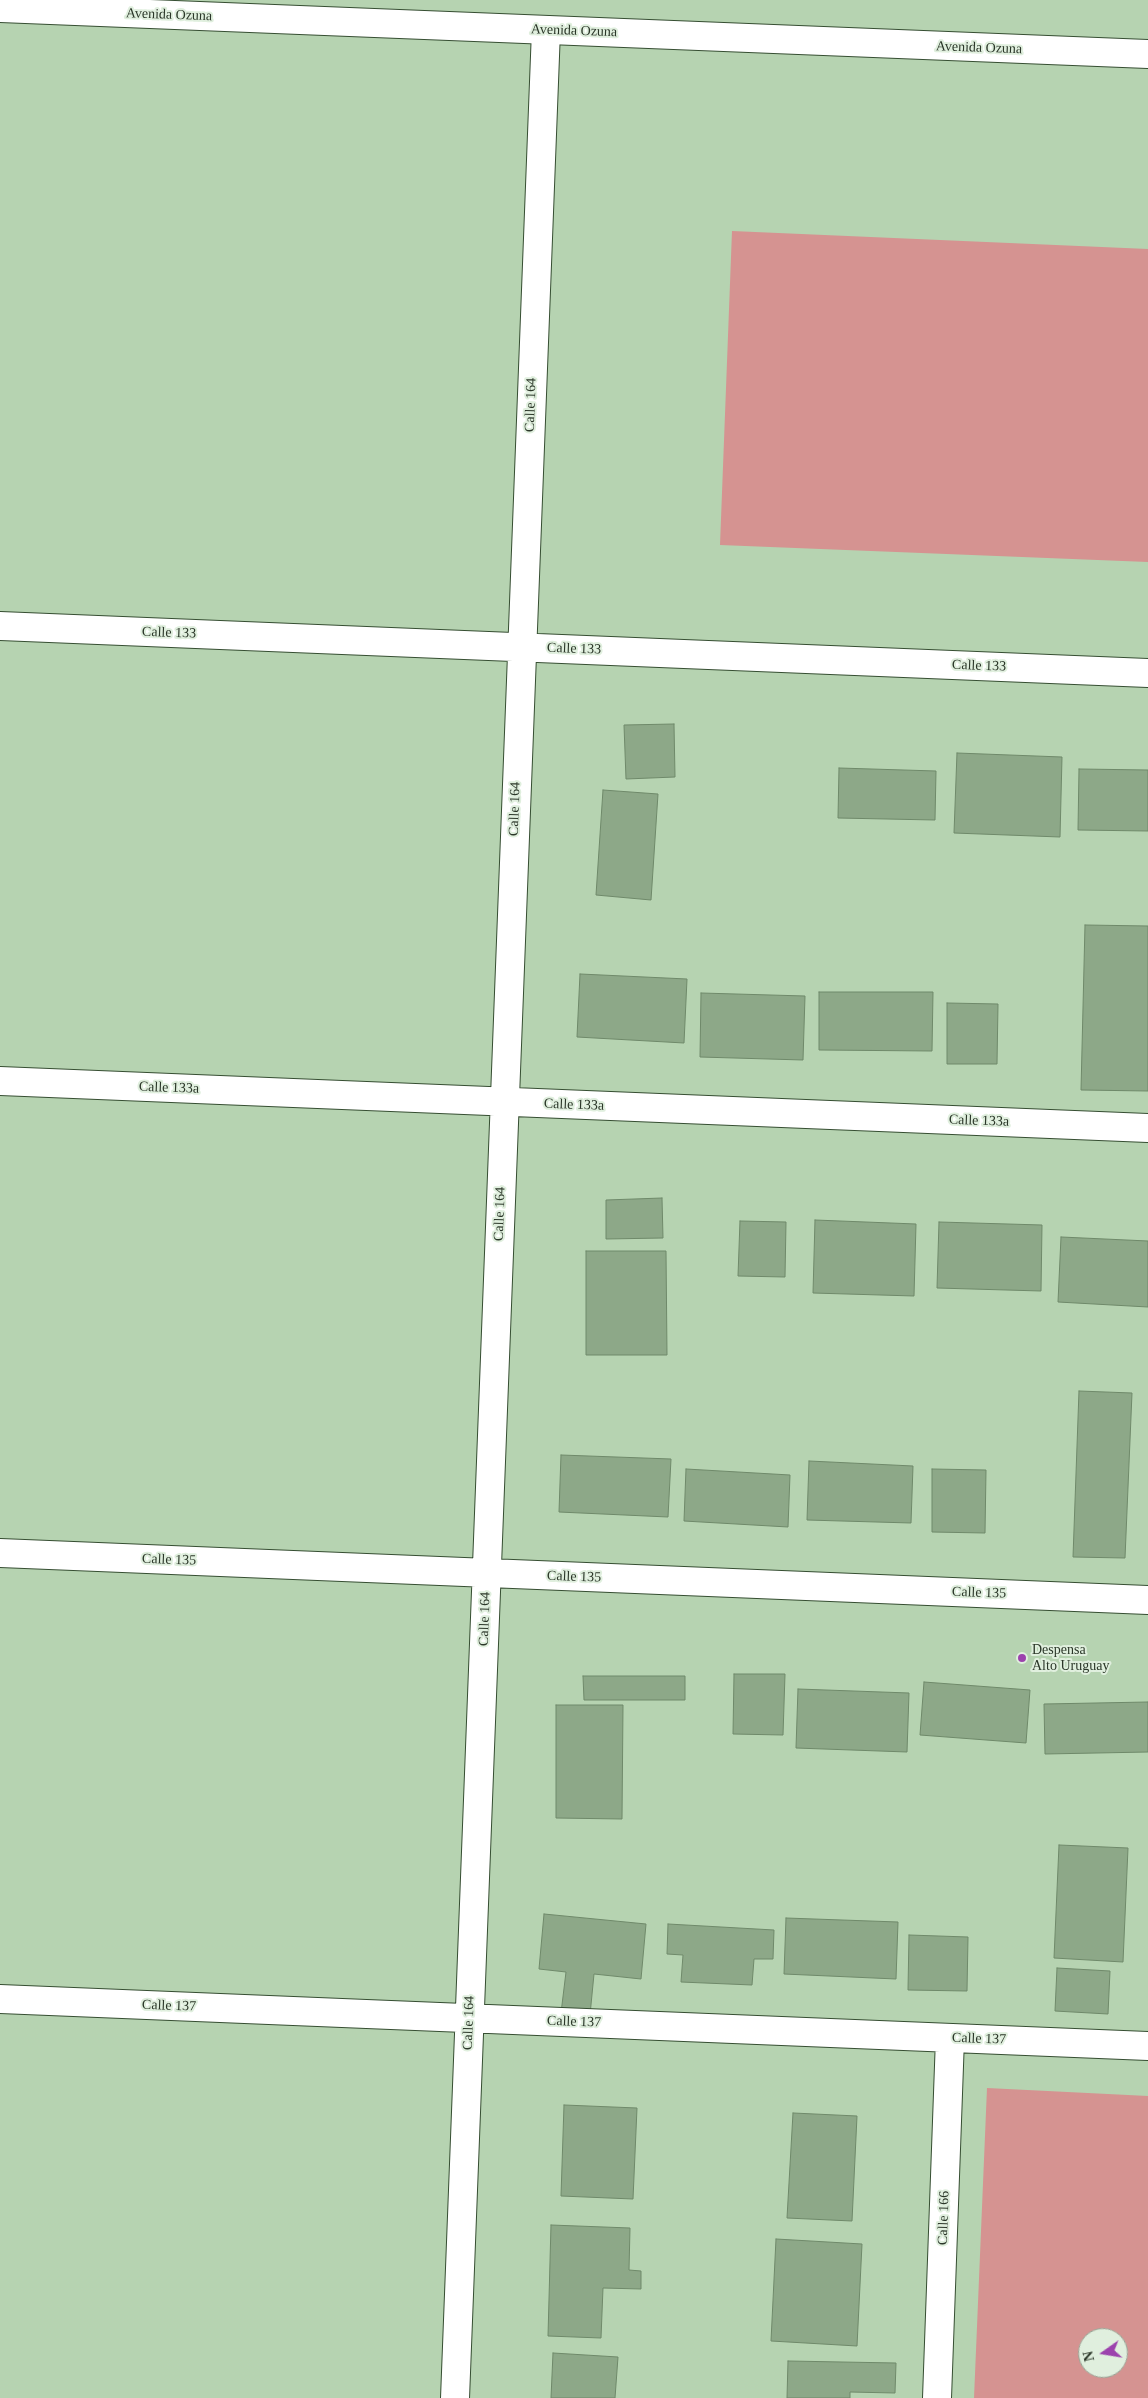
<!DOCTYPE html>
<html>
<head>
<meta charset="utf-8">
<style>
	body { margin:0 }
	#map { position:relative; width:1148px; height:2398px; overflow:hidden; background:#b6d3b1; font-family:Georgia,serif }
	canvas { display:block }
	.north { position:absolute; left:1078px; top:2328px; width:50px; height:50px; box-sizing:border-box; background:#e0efde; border:1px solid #98a596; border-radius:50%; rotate:257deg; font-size:14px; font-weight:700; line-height:20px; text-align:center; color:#2b3729 }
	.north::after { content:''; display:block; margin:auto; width:18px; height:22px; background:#9c42ad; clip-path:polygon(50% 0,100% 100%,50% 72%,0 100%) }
</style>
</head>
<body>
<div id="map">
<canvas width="1148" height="2398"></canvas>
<div class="north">N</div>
</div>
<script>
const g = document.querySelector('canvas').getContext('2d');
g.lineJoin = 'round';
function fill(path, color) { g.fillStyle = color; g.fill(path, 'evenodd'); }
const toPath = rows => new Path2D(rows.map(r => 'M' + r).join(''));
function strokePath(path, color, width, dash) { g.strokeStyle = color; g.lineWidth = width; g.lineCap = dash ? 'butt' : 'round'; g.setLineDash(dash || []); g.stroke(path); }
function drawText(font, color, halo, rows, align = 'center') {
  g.font = font + ' Georgia,serif'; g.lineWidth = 4; g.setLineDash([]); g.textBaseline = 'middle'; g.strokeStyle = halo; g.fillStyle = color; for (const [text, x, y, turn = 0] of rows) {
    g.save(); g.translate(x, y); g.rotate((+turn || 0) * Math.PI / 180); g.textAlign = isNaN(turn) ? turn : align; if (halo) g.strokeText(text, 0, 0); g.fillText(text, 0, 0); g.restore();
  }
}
const green = toPath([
	[732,231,1148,249,1148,562,720,545],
	[987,2088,1148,2096,1148,2398,974,2398],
	[1088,2338,1118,2338,1118,2368,1088,2368]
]);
const building = toPath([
	[674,724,675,777,626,779,624,725,674,724],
	[957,753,1062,757,1060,837,954,833,957,753],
	[839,768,936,771,935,820,838,818,839,768],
	[1079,769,1148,770,1148,831,1078,830,1079,769],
	[603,790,658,794,651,900,596,895,603,790],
	[1085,925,1148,926,1148,1091,1081,1090,1085,925],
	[580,974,687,979,684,1043,577,1037,580,974],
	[819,992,933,992,932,1051,819,1050,819,992],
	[701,993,805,996,803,1060,700,1057,701,993],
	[947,1003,998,1004,997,1064,947,1064,947,1003],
	[662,1198,663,1238,606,1239,606,1200,662,1198],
	[815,1220,916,1224,914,1296,813,1293,815,1220],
	[740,1221,786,1222,785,1277,738,1276,740,1221],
	[939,1222,1042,1225,1041,1291,937,1288,939,1222],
	[1061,1237,1148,1241,1148,1307,1058,1302,1061,1237],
	[586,1251,666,1251,667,1355,586,1355,586,1251],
	[1079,1391,1132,1393,1125,1558,1073,1557,1079,1391],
	[561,1455,671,1459,668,1517,559,1512,561,1455],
	[809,1461,913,1466,911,1523,807,1520,809,1461],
	[686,1469,790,1475,788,1527,684,1521,686,1469],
	[932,1469,986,1470,985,1533,932,1532,932,1469],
	[734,1674,785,1674,783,1735,733,1734,734,1674],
	[583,1676,685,1676,685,1700,584,1700,583,1676],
	[924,1682,1030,1690,1026,1743,920,1735,924,1682],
	[798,1689,909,1693,907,1752,796,1748,798,1689],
	[1148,1702,1148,1752,1045,1754,1044,1704,1148,1702],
	[556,1705,623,1705,622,1819,556,1818,556,1705],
	[1059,1845,1128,1848,1123,1962,1054,1958,1059,1845],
	[544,1914,646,1924,641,1979,594,1974,590,2015,561,2013,566,1972,539,1969,544,1914],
	[786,1918,898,1922,896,1979,784,1974,786,1918],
	[668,1924,774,1930,773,1959,754,1959,752,1985,681,1982,683,1955,667,1954,668,1924],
	[909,1935,968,1937,967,1991,908,1990,909,1935],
	[1057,1968,1110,1971,1108,2014,1055,2011,1057,1968],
	[564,2105,637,2108,633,2199,561,2196,564,2105],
	[793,2113,857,2116,852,2221,787,2218,793,2113],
	[551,2225,630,2228,629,2270,641,2271,641,2289,603,2288,601,2338,548,2336,551,2225],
	[776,2239,862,2244,857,2346,771,2341,776,2239],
	[553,2353,618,2357,615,2398,551,2398,553,2353],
	[788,2361,896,2363,895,2393,850,2392,850,2398,787,2398,788,2361]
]);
const minor = toPath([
	[0,626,1148,673],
	[0,1081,1148,1128],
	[0,1553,1148,1600],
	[0,1999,1148,2046],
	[455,2398,546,30],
	[937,2398,950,2038]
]);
const secondary = toPath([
	[0,8,1148,54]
]);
const markers = [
	[1022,1658,5,"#9c42ad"]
];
const streetNames = [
	["Avenida Ozuna",169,15,2],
	["Avenida Ozuna",574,31,2],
	["Avenida Ozuna",979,48,2],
	["Calle 164",531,405,-88],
	["Calle 133",169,633,2],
	["Calle 133",574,649,2],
	["Calle 133",979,666,2],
	["Calle 164",515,809,-88],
	["Calle 133a",169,1088,2],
	["Calle 133a",574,1105,2],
	["Calle 133a",979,1121,2],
	["Calle 164",500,1214,-88],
	["Calle 135",169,1560,2],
	["Calle 135",574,1577,2],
	["Calle 135",979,1593,2],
	["Calle 164",485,1619,-88],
	["Calle 137",169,2006,2],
	["Calle 137",574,2022,2],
	["Calle 164",469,2023,-88],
	["Calle 137",979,2039,2],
	["Calle 166",944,2218,-88]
];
const poiNames = [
	["Despensa",1032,1650],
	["Alto Uruguay",1032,1666]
];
fill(green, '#d59391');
fill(building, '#8da888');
strokePath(building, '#6f896a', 1);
strokePath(minor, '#364e32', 30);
strokePath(secondary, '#364e32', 30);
strokePath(minor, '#fff', 28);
strokePath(secondary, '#fff', 28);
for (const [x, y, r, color] of markers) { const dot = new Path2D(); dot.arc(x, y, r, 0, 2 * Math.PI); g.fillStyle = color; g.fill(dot); strokePath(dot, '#e0efde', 2); }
drawText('14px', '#2b3729', '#e0efde', streetNames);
drawText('14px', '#2b3729', '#e0efde', poiNames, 'left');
</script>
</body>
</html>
